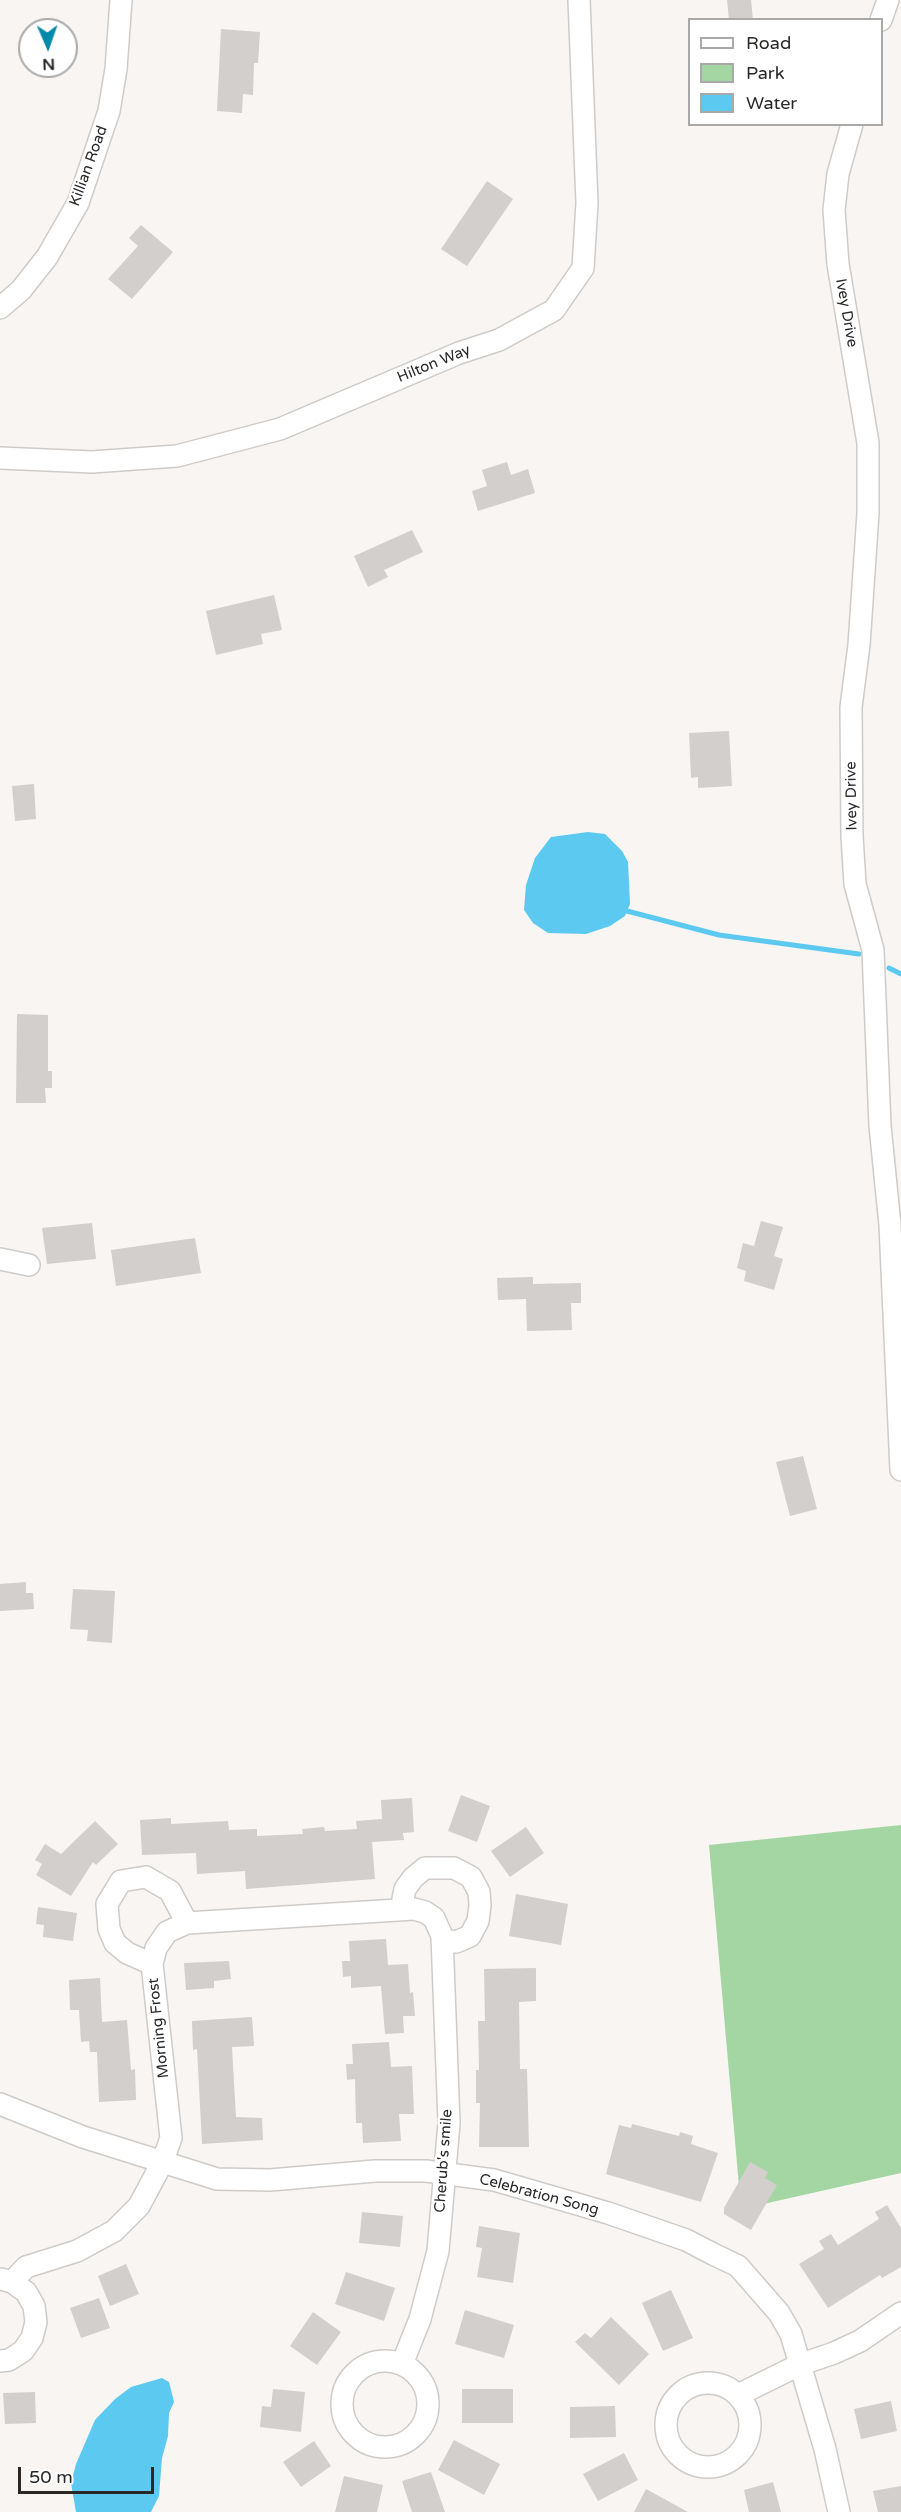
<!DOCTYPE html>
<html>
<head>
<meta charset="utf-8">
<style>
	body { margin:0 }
	#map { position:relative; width:901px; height:2512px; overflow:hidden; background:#f9f5f2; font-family:"Varela Round",sans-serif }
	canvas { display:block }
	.legend { position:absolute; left:688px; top:18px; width:195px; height:108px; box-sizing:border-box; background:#fff; border:2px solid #a9a9a9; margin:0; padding:8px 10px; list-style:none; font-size:18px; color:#292827 }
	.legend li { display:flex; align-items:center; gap:12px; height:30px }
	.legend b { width:30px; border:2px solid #a9a9a9 }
	.north { position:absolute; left:18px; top:18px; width:60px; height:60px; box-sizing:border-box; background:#fff; border:2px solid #a9a9a9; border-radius:50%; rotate:178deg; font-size:16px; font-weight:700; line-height:24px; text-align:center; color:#292827 }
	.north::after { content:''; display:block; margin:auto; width:21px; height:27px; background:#038aaa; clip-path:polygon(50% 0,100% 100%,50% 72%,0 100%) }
	.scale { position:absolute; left:18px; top:2467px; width:136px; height:27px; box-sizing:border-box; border:3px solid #292827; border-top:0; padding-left:8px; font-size:18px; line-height:21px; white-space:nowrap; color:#292827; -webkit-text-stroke:4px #fff; paint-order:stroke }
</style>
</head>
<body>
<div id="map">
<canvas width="901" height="2512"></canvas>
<ul class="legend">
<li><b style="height:8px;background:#fff"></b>Road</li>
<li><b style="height:16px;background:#a3d6a3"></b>Park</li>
<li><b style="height:16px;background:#5bc9f0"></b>Water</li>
</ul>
<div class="north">N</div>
<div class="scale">50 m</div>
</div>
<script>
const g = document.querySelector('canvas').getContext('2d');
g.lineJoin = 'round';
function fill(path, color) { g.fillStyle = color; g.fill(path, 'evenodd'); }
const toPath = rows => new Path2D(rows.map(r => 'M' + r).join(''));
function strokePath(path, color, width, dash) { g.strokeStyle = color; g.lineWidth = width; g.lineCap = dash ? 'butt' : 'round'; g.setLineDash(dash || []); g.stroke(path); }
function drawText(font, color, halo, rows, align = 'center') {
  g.font = font + ' "Varela Round",sans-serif'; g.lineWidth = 5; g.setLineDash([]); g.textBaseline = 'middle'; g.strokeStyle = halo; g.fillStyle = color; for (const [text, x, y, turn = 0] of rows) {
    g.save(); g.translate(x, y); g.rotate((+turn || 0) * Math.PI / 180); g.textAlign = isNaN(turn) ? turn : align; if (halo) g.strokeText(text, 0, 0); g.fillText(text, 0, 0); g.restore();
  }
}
const green = toPath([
	[901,1825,901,2173,741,2209,709,1845]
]);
const water = toPath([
	[588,832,605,834,622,851,628,862,630,904,625,916,610,926,586,934,548,933,533,923,524,910,526,885,535,858,551,837],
	[162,2378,169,2382,174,2402,169,2413,168,2436,162,2458,159,2496,151,2512,76,2512,71,2483,76,2464,95,2420,115,2399,131,2387]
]);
const stream = toPath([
	[627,911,719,935,859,954],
	[889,968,901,974]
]);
const building = toPath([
	[727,0,751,0,753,20,729,20],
	[221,29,260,32,258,63,254,63,253,95,243,94,242,113,217,111],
	[487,181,513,199,467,266,441,249],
	[141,225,173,252,132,299,108,279,138,246,129,238],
	[507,462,511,475,528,469,535,493,478,511,472,491,487,486,482,470],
	[412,530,423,552,384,570,388,577,368,587,354,556],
	[274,595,282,630,261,634,263,644,216,655,206,611],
	[729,731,732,786,698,788,698,777,691,778,689,733],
	[34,784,36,819,15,821,12,786],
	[17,1014,48,1015,48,1071,52,1071,52,1088,45,1088,46,1103,16,1103],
	[761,1221,783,1227,774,1256,783,1259,774,1290,744,1281,746,1271,737,1268,743,1243,754,1246],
	[92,1223,96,1259,47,1264,42,1228],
	[195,1238,201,1273,116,1286,111,1250],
	[533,1277,533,1284,581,1283,581,1303,571,1303,572,1330,527,1331,526,1299,498,1300,497,1278],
	[803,1456,817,1509,790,1516,776,1462],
	[26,1582,26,1593,33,1593,34,1609,0,1611,0,1584],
	[73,1589,115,1591,112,1643,87,1641,88,1630,70,1629],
	[461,1795,490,1806,477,1842,448,1831],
	[412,1798,414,1832,403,1833,404,1840,372,1842,375,1879,246,1889,245,1871,197,1874,196,1853,142,1855,140,1820,171,1818,171,1824,228,1821,229,1830,257,1829,257,1836,303,1834,302,1829,324,1827,325,1831,357,1829,356,1821,382,1819,381,1800],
	[95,1821,118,1844,96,1865,93,1862,71,1896,36,1875,42,1864,35,1860,45,1844,61,1854],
	[526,1827,544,1853,510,1877,491,1851],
	[516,1894,568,1904,561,1945,509,1936],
	[38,1907,77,1913,73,1941,43,1937,44,1925,36,1924],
	[386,1939,388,1965,408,1964,410,1993,413,1992,415,2016,403,2016,404,2033,385,2034,381,1986,351,1988,351,1976,343,1977,342,1961,350,1961,349,1941],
	[229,1961,231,1979,214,1981,214,1988,186,1990,184,1963],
	[536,1968,536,2001,519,2002,520,2069,527,2069,529,2147,479,2147,480,2103,476,2103,476,2070,479,2070,478,2021,485,2021,484,1969],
	[100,1978,102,2022,127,2020,131,2070,135,2069,136,2100,99,2102,97,2052,90,2052,89,2041,81,2042,79,2010,70,2010,69,1980],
	[252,2017,254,2046,232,2047,236,2117,262,2118,263,2140,202,2144,197,2049,193,2050,192,2021],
	[389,2042,391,2067,412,2066,414,2114,399,2114,401,2141,363,2143,362,2123,356,2123,355,2079,347,2080,346,2064,353,2064,352,2044],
	[632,2124,679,2136,680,2132,693,2136,691,2144,718,2153,701,2202,606,2174,619,2125,631,2128],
	[750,2162,768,2172,765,2178,777,2185,751,2230,724,2214,724,2208],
	[887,2205,901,2228,901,2267,882,2278,880,2275,828,2308,799,2264,824,2249,819,2241,831,2234,838,2245,879,2219,875,2212],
	[362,2212,403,2216,400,2247,359,2243],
	[479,2226,520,2233,513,2283,477,2277,482,2248,476,2247],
	[126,2264,139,2294,110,2306,98,2276],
	[346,2272,395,2288,384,2321,335,2304],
	[671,2290,693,2338,663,2351,642,2303],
	[99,2298,110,2328,81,2338,70,2308],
	[465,2310,514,2325,504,2358,455,2344],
	[313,2312,341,2332,317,2365,290,2346],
	[611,2317,649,2354,619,2385,575,2342,585,2333,591,2338],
	[273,2389,305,2392,301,2432,260,2427,262,2406,271,2407],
	[462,2389,513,2389,513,2423,462,2423],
	[35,2392,36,2423,5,2424,3,2393],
	[891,2401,897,2431,861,2439,854,2409],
	[615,2406,616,2437,570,2438,570,2407],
	[454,2440,500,2464,484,2495,438,2470],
	[314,2441,331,2466,301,2487,283,2462],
	[624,2453,638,2480,598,2501,583,2474],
	[431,2472,445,2512,412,2512,402,2481],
	[344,2476,383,2485,377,2512,335,2512],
	[773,2482,781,2512,749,2512,744,2490],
	[901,2486,901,2512,878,2512,873,2491],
	[646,2489,688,2512,634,2512]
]);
const minor = toPath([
	[881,20,888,0],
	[852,124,838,174,834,210,838,264,868,443,868,513,859,645,851,707,852,836,855,884,873,950,880,1126,890,1225,901,1470],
	[0,308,21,290,47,257,78,203,109,111,116,69,121,0],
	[0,458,92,462,177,456,280,429,459,353,499,340,554,310,583,268,587,203,579,0],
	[0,1259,29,1265],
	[404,1909,403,1899,405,1889,413,1878,425,1868,454,1868,471,1877,479,1892,480,1905,478,1921,470,1936,456,1942,442,1940],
	[152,1964,127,1953,115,1943,109,1929,107,1904,121,1881,146,1877,170,1891,187,1923],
	[0,2104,83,2137,217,2179,270,2180,375,2171,426,2171,494,2180,608,2213,686,2240,713,2254,738,2266,779,2313,791,2334,825,2449,839,2512],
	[12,2282,26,2267,77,2251,114,2231,139,2206,162,2163,171,2138,152,1964,156,1948,167,1932,187,1923,414,1909,425,1912,434,1918,442,1936,449,2123,438,2251,420,2319,402,2364],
	'342 2404a43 43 0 1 1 86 0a43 43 0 1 1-86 0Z',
	[0,2361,9,2360,23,2351,32,2338,36,2322,34,2306,26,2292,12,2282,1,2279],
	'666 2425a42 42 0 1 1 84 0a42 42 0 1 1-84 0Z',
	[738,2395,799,2365,834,2353,860,2341,901,2313]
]);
const streetNames = [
	["Killian Road",89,166,-70],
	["Ivey Drive",846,313,80],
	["Hilton Way",434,364,-22],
	["Ivey Drive",852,796,-91],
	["Morning Frost",159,2028,-96],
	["Cherub's smile",444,2161,-86],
	["Celebration Song",539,2195,15]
];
fill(green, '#a3d6a3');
fill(water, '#5bc9f0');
strokePath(stream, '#5bc9f0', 5);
fill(building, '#d3cfcc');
strokePath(minor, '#cfcbc8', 24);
strokePath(minor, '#fff', 21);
drawText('15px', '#292827', '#fff', streetNames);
</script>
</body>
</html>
